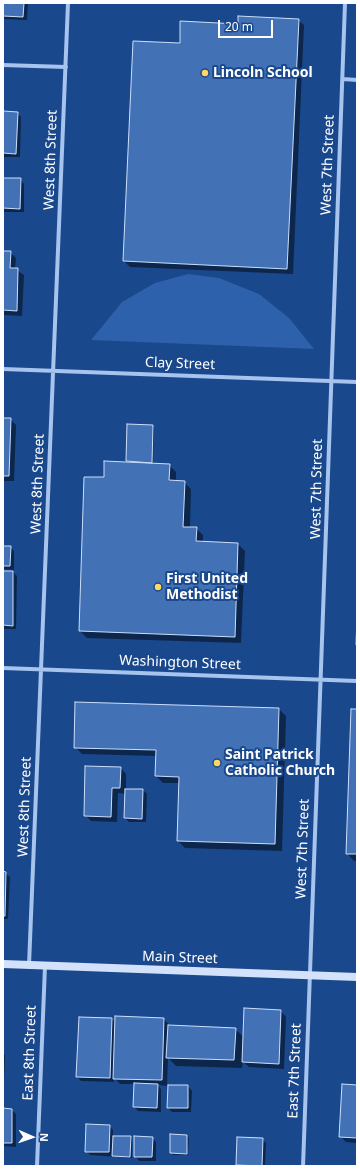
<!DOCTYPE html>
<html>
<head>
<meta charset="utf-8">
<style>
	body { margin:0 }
	#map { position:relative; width:360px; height:1169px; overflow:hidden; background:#1a488d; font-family:"Noto Sans",sans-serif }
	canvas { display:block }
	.frame { position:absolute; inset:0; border:4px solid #fff; pointer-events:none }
	.north { position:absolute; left:12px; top:1117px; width:40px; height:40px; -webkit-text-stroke:3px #1a488d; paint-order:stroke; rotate:92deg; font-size:11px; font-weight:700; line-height:16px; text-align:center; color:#fff }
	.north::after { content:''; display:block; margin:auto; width:14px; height:18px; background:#fff; clip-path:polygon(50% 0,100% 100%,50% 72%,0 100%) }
	.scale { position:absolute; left:218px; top:20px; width:55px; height:18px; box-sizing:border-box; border:2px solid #fff; border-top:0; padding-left:5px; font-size:12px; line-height:14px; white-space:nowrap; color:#fff; -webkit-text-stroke:3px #1a488d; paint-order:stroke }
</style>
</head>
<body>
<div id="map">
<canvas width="360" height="1169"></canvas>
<div class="frame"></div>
<div class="north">N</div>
<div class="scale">20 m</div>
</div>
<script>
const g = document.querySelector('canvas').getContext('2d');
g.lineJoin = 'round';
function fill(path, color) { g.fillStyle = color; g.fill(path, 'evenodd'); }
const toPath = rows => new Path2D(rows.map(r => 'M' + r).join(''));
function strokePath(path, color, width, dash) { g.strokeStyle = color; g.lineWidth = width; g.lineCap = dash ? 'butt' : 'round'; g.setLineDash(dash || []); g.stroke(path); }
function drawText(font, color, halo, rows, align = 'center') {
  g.font = font + ' "Noto Sans",sans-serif'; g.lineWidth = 4; g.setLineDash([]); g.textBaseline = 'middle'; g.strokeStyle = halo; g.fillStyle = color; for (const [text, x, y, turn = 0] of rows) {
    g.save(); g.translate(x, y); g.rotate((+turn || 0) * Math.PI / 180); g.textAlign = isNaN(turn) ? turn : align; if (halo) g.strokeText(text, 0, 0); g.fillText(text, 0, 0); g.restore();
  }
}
const green = toPath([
	[188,274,219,278,259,294,289,318,314,349,91,340,122,302,155,283]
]);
const shadow = toPath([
	[3,3,28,3,27,20,3,19],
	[298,20,304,25,293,274,130,267,124,261,134,42,181,44],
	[3,112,17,113,21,117,20,157,3,157],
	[3,179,20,179,24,184,24,212,3,212],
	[3,252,10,252,16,258,15,269,24,275,22,316,3,315],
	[3,419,10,419,16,425,14,481,3,481],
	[128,425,152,426,154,428,153,464,169,465,176,472,176,481,184,482,191,489,190,528,196,528,203,535,203,542,238,544,245,551,241,643,87,638,80,631,105,478,129,463,127,461],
	[3,547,10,547,14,551,14,570,3,569],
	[3,572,13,572,17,576,16,629,3,629],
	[279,709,286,716,282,851,185,848,178,841,180,783,163,783,156,776,157,756,82,754,75,747],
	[357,710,357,861,354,861,347,853],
	[121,768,126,774,126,790,143,790,147,794,146,822,129,822,125,818,126,794,118,793,117,822,91,821,85,815],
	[3,872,10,877,8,919,3,919],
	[281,1011,286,1017,284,1069,249,1067,243,1062,242,1068,176,1066,168,1058,167,1086,158,1085,161,1089,161,1112,138,1111,134,1107,135,1084,120,1084,114,1078,114,1082,81,1081,77,1077,112,1019,116,1023,164,1019,170,1026,235,1029,244,1037],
	[3,1053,5,1055,4,1081,3,1081],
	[188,1086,192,1091,191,1112,172,1112,168,1108],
	[357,1086,357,1143,346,1142,340,1136],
	[3,1109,12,1110,16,1114,16,1147,3,1146],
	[109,1126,113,1130,113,1137,130,1137,132,1139,132,1158,90,1155,86,1151],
	[187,1136,189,1138,188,1155,173,1155,171,1153],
	[152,1138,156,1142,156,1161,139,1161,135,1156],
	[262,1139,266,1143,265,1166,238,1166,237,1165]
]);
const building = toPath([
	[3,3,24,3,23,17,3,16,3,3],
	[238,16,299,19,287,269,123,261,133,41,180,43,180,21,238,24,238,16],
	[3,111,18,112,16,154,3,153,3,111],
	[3,178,21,178,20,209,3,208,3,178],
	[3,251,11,251,10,268,18,268,17,311,3,310,3,251],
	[3,418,11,418,9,476,3,476,3,418],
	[127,424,153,425,152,463,126,461,127,424],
	[104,461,170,464,169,480,185,481,183,527,197,527,196,541,238,543,235,637,79,631,84,477,104,477,104,461],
	[3,546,11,546,10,566,3,566,3,546],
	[3,571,13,571,13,626,3,625,3,571],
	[357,616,357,645,356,645,357,616],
	[75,702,279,708,275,844,177,841,179,777,155,776,156,750,74,748,75,702],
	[351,709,357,709,357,854,346,854,351,709],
	[85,766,121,767,120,788,112,788,111,817,84,816,85,766],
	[125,789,143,789,142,819,124,818,125,789],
	[3,871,6,872,5,916,3,916,3,871],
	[244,1008,281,1010,279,1064,242,1062,244,1008],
	[115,1016,164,1018,162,1080,113,1079,115,1016],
	[79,1017,112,1018,110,1078,76,1077,79,1017],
	[168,1025,236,1028,234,1060,166,1058,168,1025],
	[134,1083,158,1084,157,1108,133,1107,134,1083],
	[342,1084,357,1085,357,1138,339,1137,342,1084],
	[168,1085,188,1085,188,1108,167,1108,168,1085],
	[3,1108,12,1109,12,1143,3,1143,3,1108],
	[86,1124,110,1125,109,1152,85,1152,86,1124],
	[170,1134,187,1135,187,1154,170,1153,170,1134],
	[113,1136,131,1136,130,1157,112,1156,113,1136],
	[134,1136,153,1137,152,1157,134,1157,134,1136],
	[237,1137,263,1138,262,1166,236,1165,237,1137]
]);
const minor = toPath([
	[3,65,66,67],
	[343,79,357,80],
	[3,369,357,382],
	[3,668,357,681],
	[29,965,68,3],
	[37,1166,45,966],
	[303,1166,345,3]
]);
const secondary = toPath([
	[3,964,357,977]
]);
const markers = [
	[205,73,4,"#ffd863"],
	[158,587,4,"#ffd863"],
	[217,763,4,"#ffd863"]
];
const poiNames = [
	["Lincoln School",213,73],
	["First United",166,579],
	["Methodist",166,595],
	["Saint Patrick",225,755],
	["Catholic Church",225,771]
];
const streetNames = [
	["West 8th Street",51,160,-88],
	["West 7th Street",328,165,-88],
	["Clay Street",180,364,2],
	["West 8th Street",38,484,-88],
	["West 7th Street",317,489,-89],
	["Washington Street",180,663,2],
	["West 8th Street",25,807,-88],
	["West 7th Street",303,849,-88],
	["Main Street",180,958,2],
	["East 8th Street",30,1053,-88],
	["East 7th Street",295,1071,-88]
];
fill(green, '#2d61ab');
fill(shadow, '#0007');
fill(building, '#4271b5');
strokePath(building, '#ccdffa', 1);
strokePath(minor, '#a6c4ee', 4);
strokePath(secondary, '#d3e2fa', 8);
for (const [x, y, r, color] of markers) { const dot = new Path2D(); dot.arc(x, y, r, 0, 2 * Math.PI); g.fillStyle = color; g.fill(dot); strokePath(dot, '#1a488d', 1.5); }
drawText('bold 14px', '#fff', '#1a488d', poiNames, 'left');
drawText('14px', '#fff', '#1a488d', streetNames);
</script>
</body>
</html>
